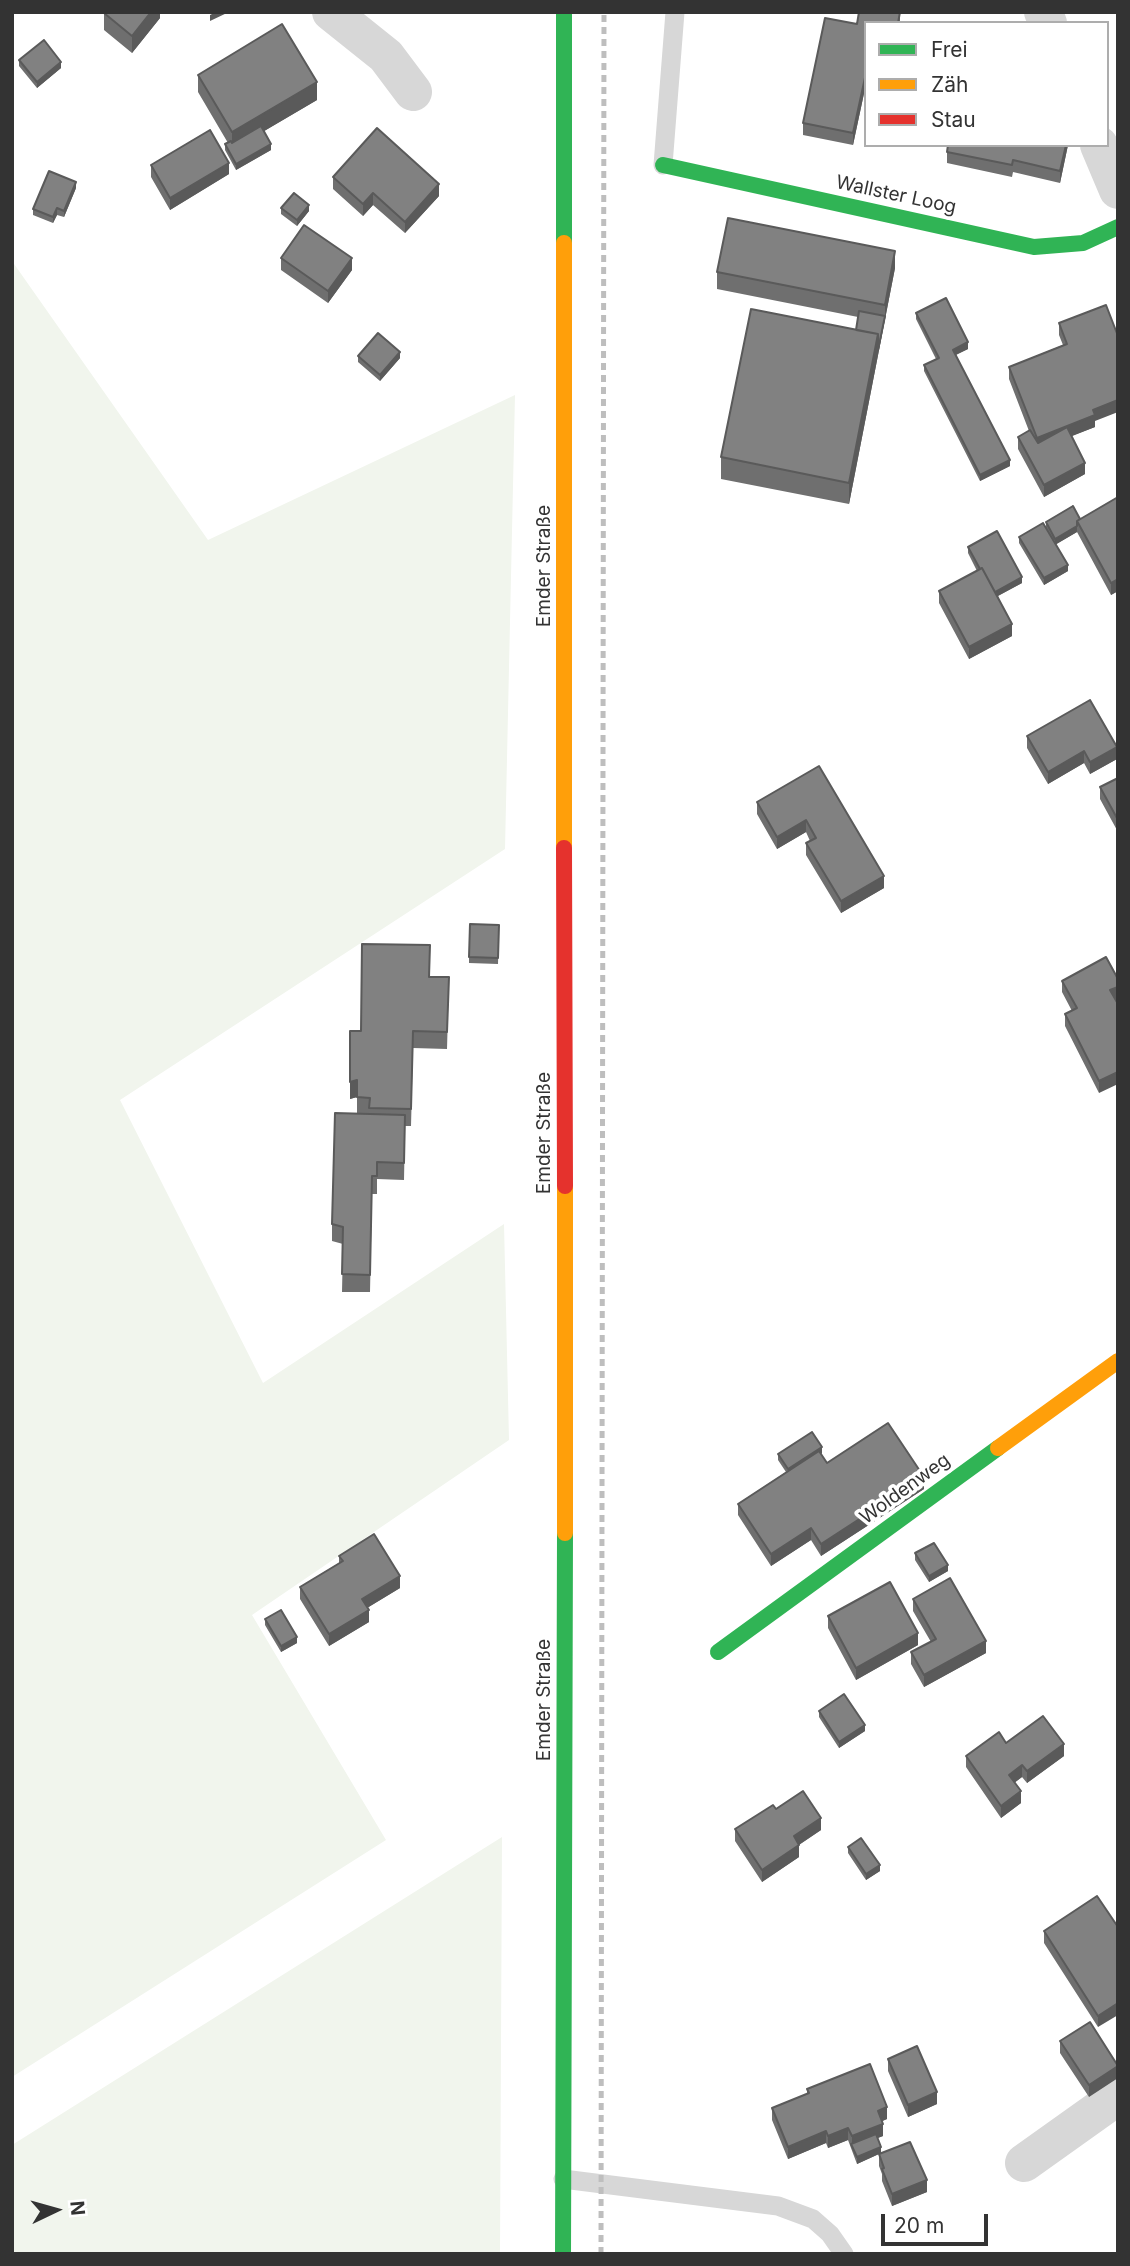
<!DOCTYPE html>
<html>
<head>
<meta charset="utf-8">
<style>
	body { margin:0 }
	#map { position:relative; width:1130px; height:2266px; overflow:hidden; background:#fff; font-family:Inter,sans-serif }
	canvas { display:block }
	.frame { position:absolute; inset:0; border:14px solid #333; pointer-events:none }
	.legend { position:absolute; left:864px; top:21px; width:245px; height:126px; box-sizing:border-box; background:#fff; border:2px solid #adadad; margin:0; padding:9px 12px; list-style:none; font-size:21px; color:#333 }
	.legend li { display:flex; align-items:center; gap:14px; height:35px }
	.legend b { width:35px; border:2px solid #adadad }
	.north { position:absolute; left:21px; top:2175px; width:70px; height:70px; -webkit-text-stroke:5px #fff; paint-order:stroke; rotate:85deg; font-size:19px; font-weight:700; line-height:28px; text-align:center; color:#333 }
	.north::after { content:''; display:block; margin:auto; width:24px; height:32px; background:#333; clip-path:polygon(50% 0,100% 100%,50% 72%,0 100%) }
	.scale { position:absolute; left:881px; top:2214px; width:107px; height:32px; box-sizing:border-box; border:4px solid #333; border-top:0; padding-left:9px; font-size:21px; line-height:24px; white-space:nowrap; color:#333; -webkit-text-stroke:5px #fff; paint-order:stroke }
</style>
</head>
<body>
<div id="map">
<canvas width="1130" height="2266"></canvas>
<div class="frame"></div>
<ul class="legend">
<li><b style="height:9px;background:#30b455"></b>Frei</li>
<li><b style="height:9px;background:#ff9f0a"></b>Zäh</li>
<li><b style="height:9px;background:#e5322d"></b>Stau</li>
</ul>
<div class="north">N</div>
<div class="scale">20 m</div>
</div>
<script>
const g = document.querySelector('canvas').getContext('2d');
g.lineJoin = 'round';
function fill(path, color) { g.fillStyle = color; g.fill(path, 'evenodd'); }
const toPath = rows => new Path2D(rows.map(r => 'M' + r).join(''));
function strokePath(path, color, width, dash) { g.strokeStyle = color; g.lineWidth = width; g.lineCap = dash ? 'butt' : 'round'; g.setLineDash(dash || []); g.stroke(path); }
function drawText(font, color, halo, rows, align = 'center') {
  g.font = font + ' Inter,sans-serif'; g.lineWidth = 7; g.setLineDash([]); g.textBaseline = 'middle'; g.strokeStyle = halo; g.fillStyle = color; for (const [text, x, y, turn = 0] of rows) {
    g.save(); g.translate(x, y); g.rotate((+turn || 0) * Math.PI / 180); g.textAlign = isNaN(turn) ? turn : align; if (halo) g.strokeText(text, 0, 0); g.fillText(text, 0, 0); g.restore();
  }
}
const green = toPath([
	[12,261,208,540,515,395,505,849,120,1100,263,1383,504,1224,509,1440,252,1615,386,1840,12,2077],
	[502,1837,500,2254,12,2254,12,2145]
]);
const lane = toPath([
	[663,165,675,12],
	[563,2179,778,2206,813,2219,830,2234,844,2254]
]);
const street = toPath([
	[331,12,386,56,413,92],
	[1043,12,1048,23],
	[1099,145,1118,190],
	[1024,2163,1118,2096]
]);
const fast = toPath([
	[564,12,564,243],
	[663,165,1034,247,1083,243,1118,227],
	[718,1652,998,1448],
	[563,2254,565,1533]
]);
const slow = toPath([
	[564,243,564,848],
	[565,1186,565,1533],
	[998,1448,1118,1361]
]);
const jam = toPath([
	[564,848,565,1186]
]);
const rail = toPath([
	[601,2254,604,12]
]);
const wall = toPath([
	[160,12,160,18,132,53,104,30,104,13],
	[859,12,900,12,900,23,866,23,866,84,853,145,803,135,803,123,825,18,857,24],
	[19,60,61,68,37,88,19,66],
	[198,75,317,100,264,131,271,150,236,170,225,150,225,144,228,143,198,92],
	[1068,145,1060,183,1013,172,1012,177,947,163,947,152],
	[151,165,229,174,170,210,151,177],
	[333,177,439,196,405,233,373,205,363,216,333,189],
	[76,188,64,217,57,215,53,223,33,215,33,209],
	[281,208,309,211,297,226,281,214],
	[281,258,352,270,328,303,281,270],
	[895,268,849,504,721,479,721,457,856,330,858,317,717,289,717,272],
	[916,313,968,349,956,355,1010,466,980,481,924,371,924,365,936,359,916,319],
	[1059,323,1095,421,1095,427,1071,436,1085,474,1044,497,1018,449,1018,437,1029,431,1009,379,1009,367,1063,345,1059,335],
	[358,356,400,358,380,381,358,362],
	[1118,497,1118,591,1111,595,1077,532,1056,544,1068,571,1044,585,1019,543,1019,537,1046,528,1046,522,1080,519],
	[968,547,1022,583,998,596,1012,636,969,659,939,603,939,591,977,571,968,553],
	[1027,736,1117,759,1090,774,1084,763,1048,784,1027,748],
	[819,766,884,888,841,913,806,855,806,843,810,841,806,832,777,849,757,814,757,802],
	[1118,778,1118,832,1100,799,1100,787],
	[499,925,498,964,469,963,469,957],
	[430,977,449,977,447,1049,413,1048,411,1126,405,1126,404,1180,377,1179,377,1194,372,1194,370,1292,342,1292,343,1244,332,1241,332,1224,357,1113,357,1097,350,1099,361,1031],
	[1062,981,1118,998,1115,1000,1099,1093,1065,1026,1065,1014,1072,1011,1062,992],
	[822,1453,821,1454,827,1463,924,1489,821,1556,811,1540,771,1566,738,1515,738,1504,786,1472,778,1460,778,1454],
	[915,1553,948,1571,929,1582,915,1560],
	[339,1556,400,1588,367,1608,369,1622,329,1646,300,1599,300,1587,339,1563],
	[913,1599,986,1653,924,1687,911,1664,911,1652,931,1642,913,1611],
	[828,1616,918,1645,856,1680,828,1628],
	[265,1619,297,1643,281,1652,265,1625],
	[819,1711,865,1731,839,1748,819,1717],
	[966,1756,1064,1756,1027,1783,1022,1777,1015,1782,1021,1803,1001,1818,966,1767],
	[776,1809,821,1830,799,1845,799,1857,762,1882,735,1841,735,1829],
	[848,1847,880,1871,866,1880,848,1853],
	[1118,1927,1098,2027,1044,1943,1044,1931],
	[1090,2022,1089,2097,1060,2053,1060,2041],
	[888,2059,937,2104,908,2117,888,2071],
	[807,2089,887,2119,882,2121,883,2136,877,2138,881,2153,927,2192,892,2206,882,2181,882,2174,879,2166,879,2154,857,2164,848,2140,828,2148,826,2143,788,2159,772,2120,772,2108,807,2094]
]);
const shadedWall = toPath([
	[151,12,160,12,160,18,132,53,132,36],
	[216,12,229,12,210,21,210,15],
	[61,62,61,68,37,88,37,82],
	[866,73,866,84,853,145,853,133],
	[317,82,317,100,232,150,232,132],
	[271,144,271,150,236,170,236,164],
	[1066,145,1068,145,1060,183,1060,171],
	[229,163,229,174,170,210,170,198],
	[76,182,76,188,64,217,64,211],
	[439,184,439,196,405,233,405,222],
	[373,193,373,205,363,216,363,204],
	[309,205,309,211,297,226,297,220],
	[57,208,57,215,53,223,53,217],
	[895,251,895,268,849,504,849,483,878,334,885,316,885,305],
	[352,258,352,270,328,303,328,291],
	[968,342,968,349,953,356,953,350],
	[400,352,400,358,380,381,380,375],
	[1118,400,1118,412,1095,421,1095,427,1037,450,1037,438,1093,410],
	[1010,460,1010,466,980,481,980,475],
	[1085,463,1085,474,1044,497,1044,485],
	[1077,526,1077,532,1055,545,1055,539],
	[1068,565,1068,571,1044,585,1044,578],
	[1022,577,1022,583,992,599,992,593],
	[1118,579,1118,591,1111,595,1111,583],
	[1012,624,1012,636,969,659,969,647],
	[1117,747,1117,759,1090,774,1090,762],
	[1084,751,1084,763,1048,784,1048,772],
	[806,820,806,832,777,849,777,837],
	[884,876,884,888,841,913,841,901],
	[1118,987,1118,998,1110,1002,1110,990],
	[1118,1072,1118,1084,1099,1093,1099,1081],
	[357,1080,357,1097,350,1099,350,1082],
	[822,1447,822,1453,788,1475,788,1469],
	[924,1477,924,1489,821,1556,821,1544],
	[811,1528,811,1540,771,1566,771,1554],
	[948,1565,948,1571,929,1582,929,1576],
	[400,1576,400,1588,362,1611,362,1599],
	[369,1610,369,1622,329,1646,329,1634],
	[918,1633,918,1645,856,1680,856,1668],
	[297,1637,297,1643,281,1652,281,1646],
	[986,1641,986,1653,924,1687,924,1675],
	[865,1725,865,1731,839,1748,839,1742],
	[1064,1744,1064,1756,1027,1783,1027,1771],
	[1022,1765,1022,1777,1009,1787,1009,1775],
	[1021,1791,1021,1803,1001,1818,1001,1806],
	[821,1818,821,1830,794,1848,794,1836],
	[799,1845,799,1857,762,1882,762,1870],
	[880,1865,880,1871,866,1880,866,1874],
	[1118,2003,1118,2015,1098,2027,1098,2016],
	[1118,2066,1118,2078,1089,2097,1089,2085],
	[937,2092,937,2104,908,2117,908,2105],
	[887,2107,887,2119,878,2123,878,2111],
	[883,2124,883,2136,853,2148,852,2145,852,2136],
	[848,2128,848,2140,828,2148,828,2136],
	[826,2131,826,2143,788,2159,788,2147],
	[881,2147,881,2153,857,2164,857,2157],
	[927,2180,927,2192,892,2206,892,2194]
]);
const building = toPath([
	[105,12,151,12,132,36,104,13,105,12],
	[859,12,900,12,898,23,866,23,866,73,853,133,803,123,825,18,857,24,859,12],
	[282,24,317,82,232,132,198,75,282,24],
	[44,40,61,62,37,82,19,60,44,40],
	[261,126,271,144,236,164,225,144,231,141,232,143,261,126],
	[377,128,439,184,405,222,373,193,363,204,333,177,377,128],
	[210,130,229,163,170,198,151,165,210,130],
	[948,145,1066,145,1060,171,1013,160,1012,165,947,152,948,145],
	[49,171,76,182,64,211,57,208,53,217,33,209,49,171],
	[294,193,309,205,297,220,281,208,294,193],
	[728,218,895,251,885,305,717,272,728,218],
	[304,225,352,258,328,291,281,258,304,225],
	[946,298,968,342,953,350,1010,460,980,475,924,365,939,358,916,313,946,298],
	[1106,305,1118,336,1118,400,1093,410,1095,415,1037,438,1009,367,1067,344,1059,323,1106,305],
	[751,309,878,334,849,483,721,457,751,309],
	[859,311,885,316,878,350,878,334,856,330,859,311],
	[378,333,400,352,380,375,358,356,378,333],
	[1067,427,1085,463,1044,485,1018,437,1030,430,1038,443,1067,427],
	[1118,497,1118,579,1111,583,1077,521,1118,497],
	[1073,506,1080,519,1077,521,1077,526,1055,539,1046,522,1073,506],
	[1043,523,1068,565,1044,578,1019,537,1043,523],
	[997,531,1022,577,995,592,982,568,980,569,968,547,997,531],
	[982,568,1012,624,969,647,939,591,982,568],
	[1090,700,1117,747,1090,762,1084,751,1048,772,1027,736,1090,700],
	[819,766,884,876,841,901,806,843,816,838,806,820,777,837,757,802,819,766],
	[1118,778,1118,820,1100,787,1118,778],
	[470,924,499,925,498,958,469,957,470,924],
	[362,944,430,945,429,977,449,977,447,1032,413,1031,411,1109,369,1108,370,1098,357,1097,357,1080,350,1082,350,1031,361,1031,362,944],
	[1106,957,1118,979,1118,987,1110,990,1118,1004,1118,1072,1099,1081,1065,1014,1077,1008,1062,981,1106,957],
	[335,1113,405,1115,404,1163,377,1162,377,1176,372,1176,370,1275,342,1274,343,1227,332,1224,335,1113],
	[888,1423,924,1477,821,1544,811,1528,771,1554,738,1504,819,1451,827,1463,888,1423],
	[812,1432,822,1447,788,1469,778,1454,812,1432],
	[374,1534,400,1576,362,1599,369,1610,329,1634,300,1587,343,1561,339,1556,374,1534],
	[934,1543,948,1565,929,1576,915,1553,934,1543],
	[950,1578,986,1641,924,1675,911,1652,936,1639,913,1599,950,1578],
	[890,1582,918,1633,856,1668,828,1616,890,1582],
	[281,1610,297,1637,281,1646,265,1619,281,1610],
	[844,1694,865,1725,839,1742,819,1711,844,1694],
	[1043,1716,1064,1744,1027,1771,1022,1765,1009,1775,1021,1791,1001,1806,966,1756,999,1732,1006,1743,1043,1716],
	[803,1791,821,1818,794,1836,799,1845,762,1870,735,1829,773,1805,776,1809,803,1791],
	[861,1838,880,1865,866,1874,848,1847,861,1838],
	[1097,1896,1118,1927,1118,2003,1098,2016,1044,1931,1097,1896],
	[1090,2022,1118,2066,1089,2085,1060,2041,1090,2022],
	[917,2046,937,2092,908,2105,888,2059,917,2046],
	[870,2064,887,2107,878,2111,883,2124,852,2136,848,2128,828,2136,826,2131,788,2147,772,2108,809,2093,807,2089,870,2064],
	[876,2134,881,2147,857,2157,851,2144,876,2134],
	[910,2142,927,2180,892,2194,882,2169,884,2168,879,2154,910,2142]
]);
const streetNames = [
	["Wallster Loog",896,195,12],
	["Emder Straße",544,566,-90],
	["Emder Straße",544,1133,-90],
	["Woldenweg",905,1489,-36],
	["Emder Straße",544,1700,-90]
];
fill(green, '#f1f5ed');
strokePath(lane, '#d7d7d7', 19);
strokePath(street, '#d7d7d7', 38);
strokePath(fast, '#30b455', 16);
strokePath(slow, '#ff9f0a', 16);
strokePath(jam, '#e5322d', 16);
strokePath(rail, '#bebebe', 5, [7, 5]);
fill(wall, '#6f6f6f');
fill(shadedWall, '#5a5a5a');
fill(building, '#818181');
strokePath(building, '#5a5a5a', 2);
drawText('19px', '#333', '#fff', streetNames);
</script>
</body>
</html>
